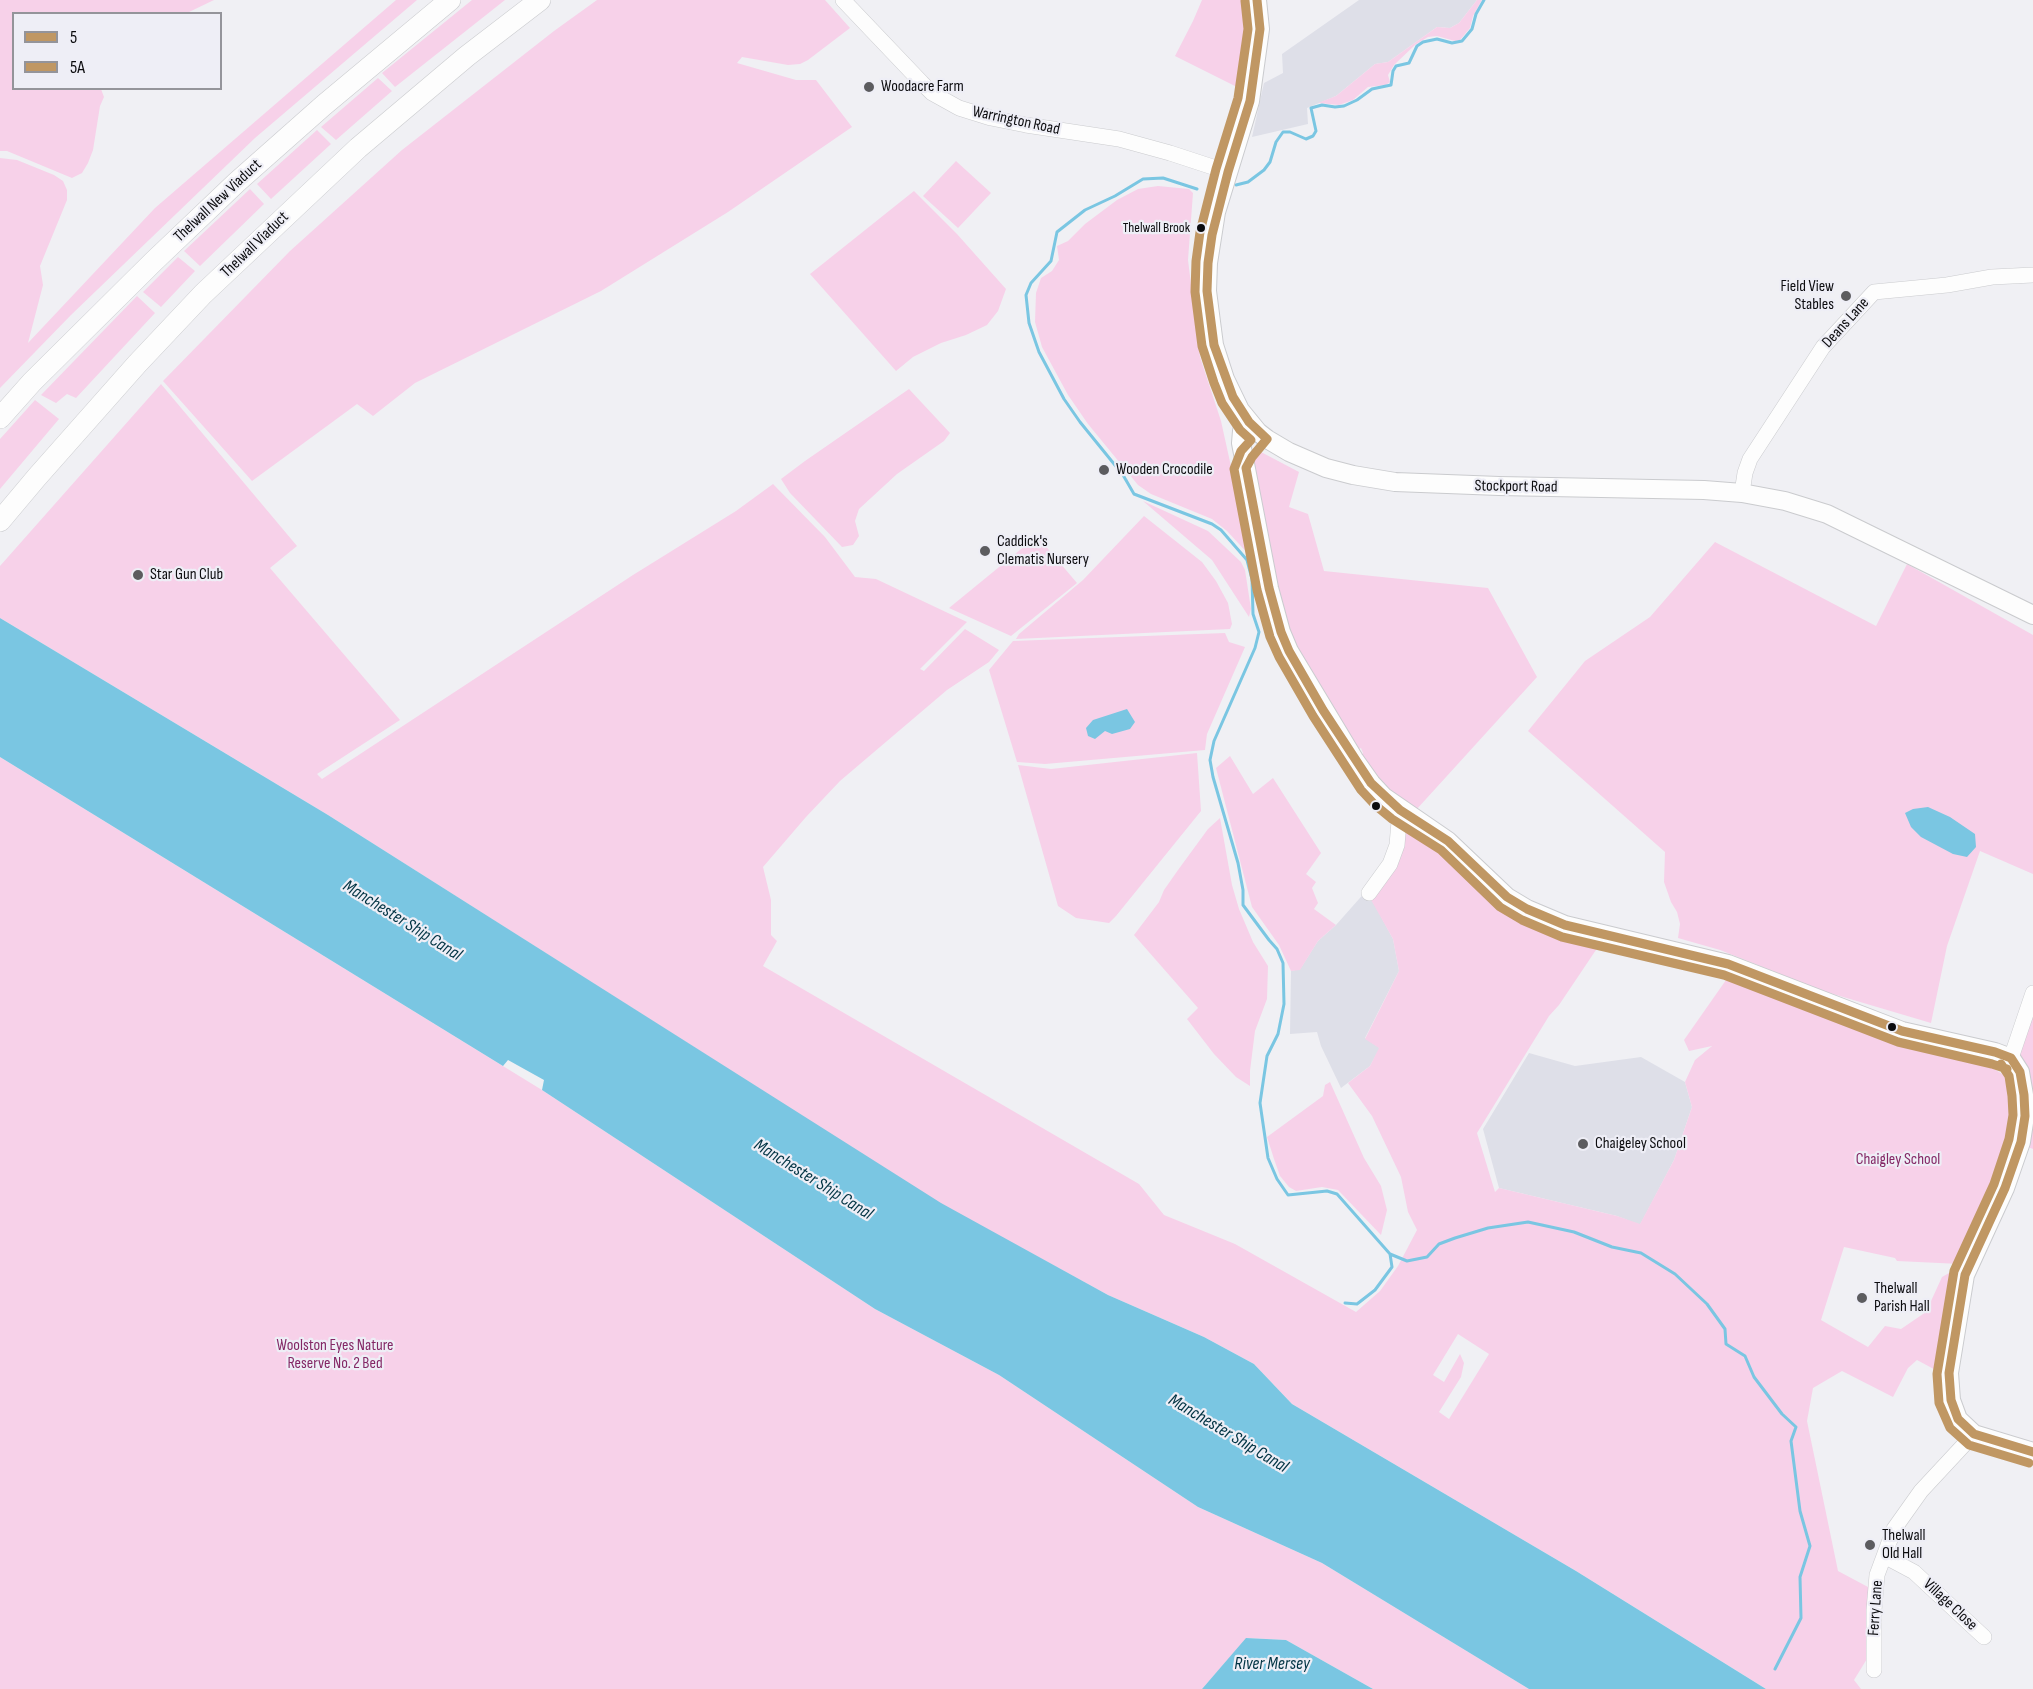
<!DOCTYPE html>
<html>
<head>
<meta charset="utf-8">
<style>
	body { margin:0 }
	#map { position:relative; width:2033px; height:1689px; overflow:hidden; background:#f0f0f4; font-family:"Sofia Sans Condensed",sans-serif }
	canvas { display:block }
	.legend { position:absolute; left:12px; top:12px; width:210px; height:78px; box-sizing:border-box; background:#eeeef6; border:2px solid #94949a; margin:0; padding:8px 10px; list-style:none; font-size:18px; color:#0c0c0f }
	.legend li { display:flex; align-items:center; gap:12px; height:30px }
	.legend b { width:30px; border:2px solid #94949a }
</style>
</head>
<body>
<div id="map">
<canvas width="2033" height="1689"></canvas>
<ul class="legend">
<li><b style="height:8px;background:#c09763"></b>5</li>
<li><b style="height:8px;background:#c09763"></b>5A</li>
</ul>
</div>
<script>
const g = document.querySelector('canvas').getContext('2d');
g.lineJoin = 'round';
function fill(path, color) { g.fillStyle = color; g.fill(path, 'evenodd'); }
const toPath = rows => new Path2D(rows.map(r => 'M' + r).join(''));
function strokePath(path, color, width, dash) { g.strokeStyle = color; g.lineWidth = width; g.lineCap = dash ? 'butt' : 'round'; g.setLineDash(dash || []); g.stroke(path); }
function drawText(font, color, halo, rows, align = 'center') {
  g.font = font + ' "Sofia Sans Condensed",sans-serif'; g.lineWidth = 4.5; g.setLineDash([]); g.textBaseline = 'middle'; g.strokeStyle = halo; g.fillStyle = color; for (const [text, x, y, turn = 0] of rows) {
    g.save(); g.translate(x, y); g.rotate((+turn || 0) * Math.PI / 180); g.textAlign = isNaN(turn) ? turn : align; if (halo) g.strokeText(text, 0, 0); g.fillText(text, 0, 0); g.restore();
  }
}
const built = toPath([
	[1359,0,1477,0,1459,23,1450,28,1437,27,1388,62,1375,64,1336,96,1307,108,1308,124,1252,137,1264,83,1283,73,1282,54],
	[1367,890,1393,939,1399,971,1365,1038,1380,1048,1370,1066,1341,1088,1321,1046,1317,1032,1290,1034,1291,971,1300,969,1318,941,1336,925],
	[1529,1053,1575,1066,1641,1057,1685,1082,1692,1107,1674,1160,1640,1225,1617,1216,1499,1188,1483,1129]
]);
const green = toPath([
	[0,0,214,0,187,13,14,14,14,88,101,89,104,97,100,106,93,150,88,163,82,173,72,178,7,151,0,151],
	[396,0,417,0,255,138,71,315,0,388,0,158,17,160,54,175,63,181,67,190,67,200,40,266,43,285,28,343,155,208],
	[472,0,505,0,395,87,382,73],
	[597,0,825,0,850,28,808,60,800,64,788,65,742,57,737,63,796,80,816,80,852,127,728,212,601,291,415,383,373,416,357,404,252,481,163,381,290,251,402,150,554,31],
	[1202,0,1247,0,1248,44,1241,89,1175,56,1193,21],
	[1477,0,1482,0,1473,16,1470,28,1460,40,1455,41,1437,36,1428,37,1415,45,1394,65,1388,75,1390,82,1386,85,1368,87,1353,100,1339,105,1318,103,1336,96,1375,64,1388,62,1437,27,1450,28,1459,23],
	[378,78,392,91,336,140,321,127],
	[317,130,331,144,271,199,257,184],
	[956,161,991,193,958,228,923,196],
	[1158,186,1189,189,1193,193,1188,260,1200,357,1221,421,1251,557,1227,531,1212,519,1151,494,1138,485,1088,424,1068,395,1042,347,1035,322,1036,293,1041,278,1052,271,1059,260,1057,246,1068,241,1085,224,1117,200,1138,189],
	[250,189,264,204,200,266,184,251],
	[914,191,957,234,1006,289,998,311,987,325,966,335,941,343,913,357,896,371,810,274],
	[178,257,195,271,161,307,143,292],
	[137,296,155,313,76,398,67,394,56,403,41,395],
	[161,384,297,546,270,568,400,720,317,774,322,779,633,575,736,511,773,484,825,537,855,577,876,579,967,622,920,669,924,671,965,629,999,650,989,662,947,690,840,781,806,817,763,867,771,900,771,935,777,941,763,966,1139,1184,1164,1215,1235,1244,1356,1312,1380,1291,1398,1266,1417,1230,1408,1212,1401,1177,1372,1116,1348,1083,1370,1066,1379,1048,1365,1039,1399,971,1393,939,1370,898,1402,831,1410,823,1444,847,1503,904,1602,941,1559,1005,1549,1016,1477,1133,1495,1192,1499,1188,1617,1216,1640,1224,1674,1160,1692,1107,1685,1082,1695,1060,1712,1046,1689,1051,1684,1040,1726,980,1821,1014,1986,1064,2007,1077,2014,1096,2013,1132,1960,1264,1897,1261,1895,1258,1844,1247,1821,1320,1868,1347,1885,1326,1901,1329,1926,1312,1942,1277,1949,1273,1958,1275,1943,1374,1917,1360,1908,1368,1893,1397,1842,1371,1813,1388,1807,1421,1838,1571,1868,1587,1870,1654,1854,1680,1861,1689,1766,1689,1576,1571,1292,1404,1254,1364,1204,1337,1108,1295,941,1204,328,815,0,618,0,566],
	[1458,1334,1489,1354,1449,1419,1439,1412,1461,1377,1464,1363,1460,1354,1444,1382,1433,1375],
	[909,389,950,433,944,441,897,474,859,509,855,521,859,536,853,545,842,547,790,493,781,479,805,461],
	[35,400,59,419,0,489,0,439],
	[1261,452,1299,472,1289,507,1308,514,1324,571,1488,588,1537,677,1416,810,1395,795,1377,778,1360,756,1363,753,1361,748,1357,750,1287,631,1251,465],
	[1143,501,1208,531,1241,562,1245,570,1251,609,1249,617,1212,560],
	[1144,516,1202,562,1216,581,1228,603,1232,624,1230,629,1016,639,1019,634,1083,580],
	[1037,536,1077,583,1011,636,949,608],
	[1715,542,1876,626,1907,564,2033,635,2033,874,1980,851,1947,946,1931,1023,1823,991,1720,950,1678,938,1680,924,1677,912,1671,902,1664,882,1665,852,1528,731,1585,661,1650,617],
	[1225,633,1229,642,1245,647,1207,734,1205,750,1045,764,1017,762,989,670,1013,641],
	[1197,753,1201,811,1116,916,1109,923,1076,918,1058,906,1018,765,1051,769],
	[1230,756,1253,794,1273,778,1321,853,1306,874,1316,882,1312,888,1318,903,1314,909,1336,925,1318,941,1300,970,1291,971,1279,945,1252,907,1216,768],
	[0,757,542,1090,875,1309,999,1375,1198,1507,1322,1563,1529,1689,1373,1689,1286,1640,1247,1638,1202,1689,0,1689],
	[1220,818,1232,885,1239,909,1253,942,1268,966,1267,999,1255,1031,1250,1071,1250,1086,1236,1077,1214,1054,1187,1019,1198,1008,1134,935,1159,902,1164,890,1178,870,1208,829],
	[2033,992,2033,1149,2025,1146,2009,1052],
	[1330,1082,1364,1158,1381,1186,1387,1210,1381,1235,1338,1190,1322,1187,1296,1191,1289,1187,1280,1176,1274,1159,1267,1137,1323,1096,1325,1085]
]);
const water = toPath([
	[0,618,328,815,941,1203,1108,1295,1204,1337,1254,1364,1292,1404,1576,1571,1766,1689,1529,1689,1322,1563,1198,1507,999,1375,875,1309,542,1090,544,1080,508,1060,503,1066,0,757],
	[1127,709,1135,722,1130,729,1112,734,1105,731,1095,739,1088,736,1086,728,1093,720],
	[1928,807,1950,817,1975,834,1976,847,1967,857,1953,854,1921,837,1911,827,1905,813,1913,809],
	[1246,1638,1286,1640,1373,1689,1202,1689]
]);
const stream = toPath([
	[1236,185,1248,182,1264,170,1270,162,1276,142,1283,132,1290,132,1306,139,1313,136,1316,131,1311,108,1322,105,1335,107,1344,106,1357,100,1372,89,1391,85,1393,71,1396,66,1409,63,1417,46,1423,42,1437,39,1452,43,1462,41,1472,29,1476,14,1484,0],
	[1197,189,1163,178,1143,179,1115,196,1085,210,1057,232,1051,261,1031,283,1026,295,1029,323,1039,352,1064,399,1080,422,1123,475,1134,494,1212,524,1221,530,1247,560,1252,579,1253,614,1259,632,1255,648,1214,741,1210,760,1213,777,1238,863,1243,890,1243,905,1269,940,1277,949,1283,963,1284,1004,1278,1034,1267,1056,1260,1103,1268,1158,1277,1179,1288,1195,1327,1191,1337,1194,1390,1254,1392,1267,1375,1290,1357,1304,1345,1303],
	[1390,1254,1407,1261,1427,1257,1439,1244,1455,1238,1488,1228,1528,1222,1574,1232,1612,1247,1641,1253,1675,1274,1707,1304,1725,1329,1726,1344,1745,1356,1754,1377,1782,1414,1796,1427,1791,1441,1800,1511,1810,1546,1800,1577,1801,1618,1775,1669]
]);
const minor = toPath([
	[843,0,922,83,932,93,959,108,991,118,1026,125,1119,139,1170,153,1228,172],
	[1742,493,1745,473,1750,459,1823,347,1874,292,1947,285,1992,277,2033,275],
	[1369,893,1390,864,1397,845,1400,810],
	[2011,1058,2033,993],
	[1884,1556,1914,1572,1984,1637],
	[1874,1670,1874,1610,1877,1575,1894,1529,1921,1491,1974,1434]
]);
const major = toPath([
	[1257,0,1260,29,1250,101,1216,212,1208,263,1207,291,1214,345,1225,379,1240,410,1258,432,1267,439,1289,452,1326,468,1353,475,1395,482,1499,486,1704,490,1742,493,1785,501,1827,514,2033,615],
	[1249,422,1242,431,1241,443,1269,588,1281,632,1289,651,1354,759,1371,783,1384,797,1448,841,1507,897,1527,909,1565,925,1728,964,1902,1031,1995,1052,2011,1058,2020,1072,2024,1095,2025,1116,2021,1142,2005,1188,1965,1275,1949,1373,1951,1400,1958,1419,1974,1434,2033,1452]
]);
const highway = toPath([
	[0,418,32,382,153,262,237,182,324,105,450,0],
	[0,521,37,477,137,364,203,294,358,148,467,56,540,0]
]);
const bus1 = toPath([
	[1257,0,1260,29,1250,101,1228,172,1212,235,1208,263,1207,291,1214,345,1233,397,1249,422,1267,439,1252,457,1246,468,1269,588,1281,632,1289,651,1323,710,1371,783,1400,810,1448,841,1507,897,1527,909,1565,925,1728,964,1902,1031,1995,1052,2011,1058],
	[2011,1058,2020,1072,2024,1095,2025,1116,2021,1142,2005,1188,1965,1275,1949,1373,1951,1400,1958,1419,1974,1434,2033,1452]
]);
const bus2 = toPath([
	[1245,1,1248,29,1238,98,1216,169,1200,232,1196,261,1195,292,1202,346,1214,383,1222,403,1240,430,1251,440,1241,451,1234,469,1257,590,1270,637,1279,657,1313,716,1361,790,1375,805,1392,819,1441,850,1500,907,1522,920,1562,937,1724,975,1898,1042,1992,1064,2007,1069],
	[2001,1064,2009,1076,2012,1096,2013,1115,2009,1139,1994,1184,1954,1271,1937,1374,1939,1403,1950,1428,1969,1445,2029,1463]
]);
const markers = [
	[869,87,6,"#5c5c5f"],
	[1201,228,5,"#0c0c0f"],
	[1846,296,6,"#5c5c5f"],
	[1104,470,6,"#5c5c5f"],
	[985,551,6,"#5c5c5f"],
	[138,575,6,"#5c5c5f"],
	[1376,806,5,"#0c0c0f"],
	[1892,1027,5,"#0c0c0f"],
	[1583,1144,6,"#5c5c5f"],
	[1862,1298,6,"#5c5c5f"],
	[1870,1545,6,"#5c5c5f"]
];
const busNames = [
	["Thelwall Brook",1190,228]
];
const poiNames = [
	["Woodacre Farm",881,87],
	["Field View",1834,287,"right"],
	["Stables",1834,305,"right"],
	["Wooden Crocodile",1116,470],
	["Caddick's",997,542],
	["Clematis Nursery",997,560],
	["Star Gun Club",150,575],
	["Chaigeley School",1595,1144],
	["Thelwall",1874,1289],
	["Parish Hall",1874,1307],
	["Thelwall",1882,1536],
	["Old Hall",1882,1554]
];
const streetNames = [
	["Warrington Road",1016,121,12],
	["Thelwall New Viaduct",218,201,-43],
	["Thelwall Viaduct",255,245,-44],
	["Deans Lane",1846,323,-48],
	["Stockport Road",1516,487,1],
	["Village Close",1950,1605,43],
	["Ferry Lane",1876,1608,-86]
];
const parkNames = [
	["Chaigley School",1898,1160],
	["Woolston Eyes Nature",335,1346],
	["Reserve No. 2 Bed",335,1364]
];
const waterNames = [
	["Manchester Ship Canal",402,921,32],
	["Manchester Ship Canal",813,1180,32],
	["Manchester Ship Canal",1228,1434,31],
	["River Mersey",1272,1664]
];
fill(built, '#dedfe8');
fill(green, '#f7d1e9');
fill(water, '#7ac6e2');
strokePath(stream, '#7ac6e2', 3);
strokePath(minor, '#cacbce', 16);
strokePath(major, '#cacbce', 20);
strokePath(highway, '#cacbce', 22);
strokePath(minor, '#fdfdfd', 15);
strokePath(major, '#fdfdfd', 18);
strokePath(highway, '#fdfdfd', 21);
strokePath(bus1, '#c09763', 9);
strokePath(bus2, '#c09763', 9);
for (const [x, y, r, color] of markers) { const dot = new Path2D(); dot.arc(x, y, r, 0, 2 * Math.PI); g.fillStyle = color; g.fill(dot); strokePath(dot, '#eeeef6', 2); }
drawText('14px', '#0c0c0f', '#eeeef6', busNames, 'right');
drawText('16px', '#0c0c0f', '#eeeef6', poiNames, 'left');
drawText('16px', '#0c0c0f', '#eeeef6', streetNames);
drawText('16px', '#842866', '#eeeef6', parkNames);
drawText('italic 18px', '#003343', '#eeeef6', waterNames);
</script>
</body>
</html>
